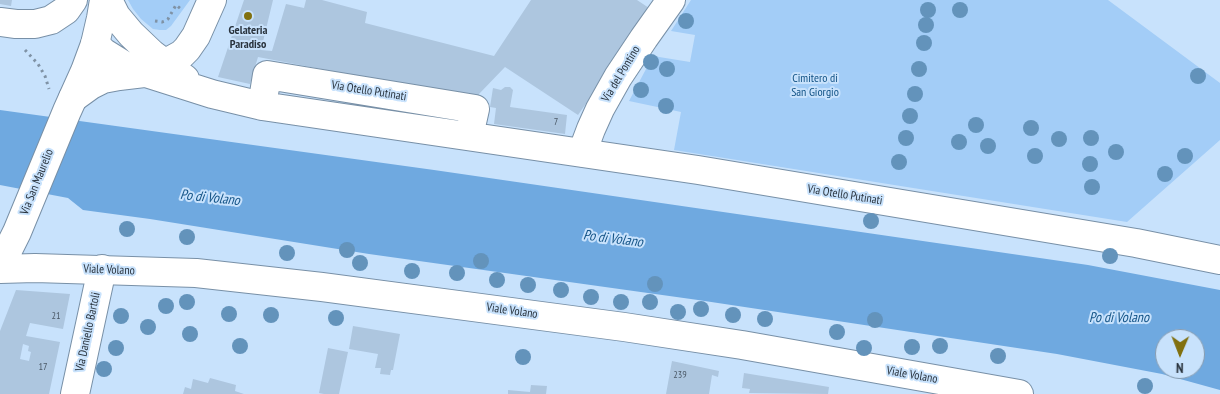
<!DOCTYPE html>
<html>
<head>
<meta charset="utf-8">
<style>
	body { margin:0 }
	#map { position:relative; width:1220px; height:394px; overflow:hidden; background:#c8e2fc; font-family:"PT Sans Narrow",sans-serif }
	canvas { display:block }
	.north { position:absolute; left:1155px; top:329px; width:50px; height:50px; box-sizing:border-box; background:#c8e2fc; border:1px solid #889cb0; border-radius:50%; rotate:181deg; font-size:14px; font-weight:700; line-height:20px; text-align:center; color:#29333d }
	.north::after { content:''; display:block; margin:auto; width:18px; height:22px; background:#81700f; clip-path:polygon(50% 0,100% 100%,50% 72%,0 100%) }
</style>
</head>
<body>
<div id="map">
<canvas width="1220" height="394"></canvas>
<div class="north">N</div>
</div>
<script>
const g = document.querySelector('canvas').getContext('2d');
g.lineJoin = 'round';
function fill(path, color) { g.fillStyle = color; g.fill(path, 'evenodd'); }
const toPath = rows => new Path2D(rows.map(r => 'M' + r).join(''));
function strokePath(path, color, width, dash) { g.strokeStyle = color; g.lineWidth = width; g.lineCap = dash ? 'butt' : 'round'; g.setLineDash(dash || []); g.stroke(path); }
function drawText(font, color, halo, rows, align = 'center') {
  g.font = font + ' "PT Sans Narrow",sans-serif'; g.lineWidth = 4; g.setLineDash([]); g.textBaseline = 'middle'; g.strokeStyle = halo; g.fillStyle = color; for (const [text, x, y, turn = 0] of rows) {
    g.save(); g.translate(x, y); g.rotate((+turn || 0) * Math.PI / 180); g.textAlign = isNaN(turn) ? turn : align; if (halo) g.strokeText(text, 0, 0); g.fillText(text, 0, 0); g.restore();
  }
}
const green = toPath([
	[128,0,190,0,171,26,166,30,160,30,153,29,141,19,133,9],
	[691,0,1108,0,1220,83,1220,140,1127,222,674,150,681,112,629,101,653,56,690,62,695,35,671,31]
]);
const water = toPath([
	[0,110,434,170,1088,265,1220,290,1220,390,1162,374,1057,354,698,300,369,254,150,219,83,210,68,198,0,185],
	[1165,339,1195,339,1195,369,1165,369]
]);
const building = toPath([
	[0,0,12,0,11,6,0,4],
	[244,0,273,0,261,50,272,51,286,4,304,8,306,0,322,0,367,12,365,23,494,56,531,0,637,0,652,10,578,115,505,67,479,94,479,99,258,57,250,84,218,77],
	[505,87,510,87,513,90,510,107,567,115,565,134,494,124,496,108,490,107,493,88,501,90],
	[16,290,70,294,63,329,30,323,26,336,60,342,49,394,0,394,0,331],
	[23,344,29,346,28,351,31,352,29,361,20,359],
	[353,326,400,334,393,370,391,370,390,375,380,374,381,368,375,368,378,354,349,349],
	[328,348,348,352,339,394,324,394,319,393],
	[672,361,719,371,718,377,712,375,709,394,666,394],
	[744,373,829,387,828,394,749,393,750,389,742,388],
	[210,378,236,385,235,391,244,394,183,394,185,387,191,389,193,379,208,383],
	[531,385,547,386,546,394,508,394,508,390,530,392]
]);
const path = toPath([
	[155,21,162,22,165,21,168,19,176,5,181,9],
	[25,50,38,64,45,76,49,89]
]);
const minor = toPath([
	[108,0,116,16,131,34,152,54,185,79],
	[0,22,16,24,35,24,51,20,66,10,73,0],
	[95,44,103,52,127,67,212,94,262,106,698,170,1136,243,1220,260],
	[164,64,182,54,187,49,196,36,212,0],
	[73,98,91,85,103,79,119,76,144,73],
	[262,106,267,75,475,109,469,136],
	[582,153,591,129,600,109,618,77,644,38,671,0],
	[75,394,102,269]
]);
const major = toPath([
	[0,266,17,232,67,111,85,71,95,44,101,18,104,0],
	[0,269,35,268,196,273,322,287,624,327,742,345,1019,394]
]);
const trees = [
	[928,10],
	[960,10],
	[686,21],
	[926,25],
	[924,43],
	[651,62],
	[667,69],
	[919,69],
	[1198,76],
	[641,90],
	[915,94],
	[666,106],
	[910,116],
	[976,125],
	[1031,128],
	[906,138],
	[1091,138],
	[1059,139],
	[959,142],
	[988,146],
	[1116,152],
	[1035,156],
	[1185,156],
	[899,162],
	[1090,164],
	[1165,174],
	[1092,187],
	[871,221],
	[127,229],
	[187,237],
	[347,250],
	[287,253],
	[1110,256],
	[481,261],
	[360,263],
	[412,271],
	[457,273],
	[497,280],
	[655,284],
	[528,285],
	[561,290],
	[591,297],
	[187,302],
	[621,302],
	[650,302],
	[166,306],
	[701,309],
	[678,312],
	[229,314],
	[271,315],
	[733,315],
	[121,316],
	[336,318],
	[765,319],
	[875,320],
	[148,327],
	[837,332],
	[190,334],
	[240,346],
	[940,346],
	[912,347],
	[116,348],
	[864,348],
	[998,356],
	[523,357],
	[104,369],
	[1145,386]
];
const markers = [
	[248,16,5,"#81700f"]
];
const numberNames = [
	["7",556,122],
	["21",56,316],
	["17",43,367],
	["239",680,375]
];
const poiNames = [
	["Gelateria",248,31],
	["Paradiso",248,45]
];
const streetNames = [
	["Via del Pontino",621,74,-59],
	["Via Otello Putinati",369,91,9],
	["Via San Maurelio",37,182,-68],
	["Via Otello Putinati",845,195,9],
	["Viale Volano",109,270,2],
	["Viale Volano",512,311,8],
	["Via Daniello Bartoli",88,332,-78],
	["Viale Volano",912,375,10]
];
const parkNames = [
	["Cimitero di",815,79],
	["San Giorgio",815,93]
];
const waterNames = [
	["Po di Volano",210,198,6],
	["Po di Volano",613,239,7],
	["Po di Volano",1119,318]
];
fill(green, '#a3cdf7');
fill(water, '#6fa9e0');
fill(building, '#adc6df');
strokePath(minor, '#7890a7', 30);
strokePath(major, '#7890a7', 30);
strokePath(path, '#7f92a5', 3, [2.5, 4]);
strokePath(minor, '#fff', 28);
strokePath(major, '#fff', 28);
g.fillStyle = '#6393bb';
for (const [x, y] of trees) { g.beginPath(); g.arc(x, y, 8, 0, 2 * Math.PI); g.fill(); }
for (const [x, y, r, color] of markers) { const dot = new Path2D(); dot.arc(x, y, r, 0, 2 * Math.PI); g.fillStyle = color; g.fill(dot); strokePath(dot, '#c8e2fc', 2); }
drawText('10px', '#4a5866', null, numberNames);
drawText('bold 12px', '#29333d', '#c8e2fc', poiNames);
drawText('12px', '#29333d', '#c8e2fc', streetNames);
drawText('12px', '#115285', '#c8e2fc', parkNames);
drawText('italic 14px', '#145487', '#c8e2fc', waterNames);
</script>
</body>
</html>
